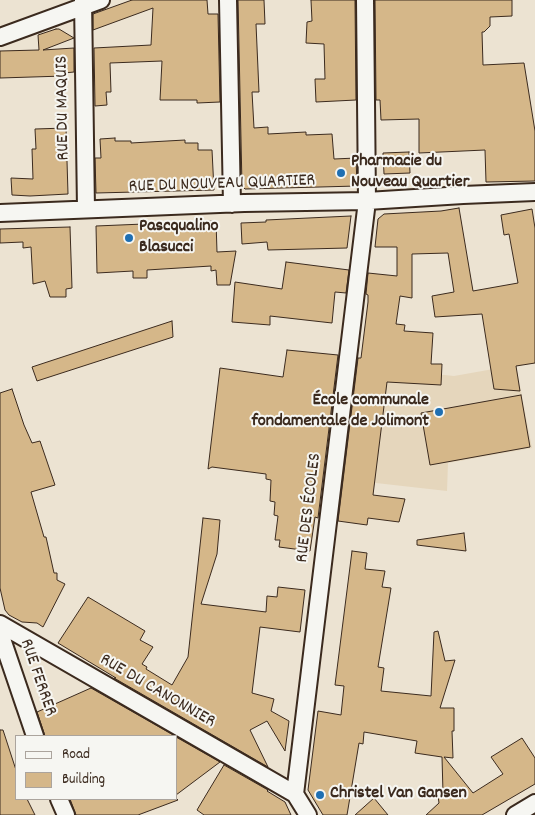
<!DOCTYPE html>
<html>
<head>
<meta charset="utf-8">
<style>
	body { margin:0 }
	#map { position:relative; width:535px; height:815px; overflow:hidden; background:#ece3d2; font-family:Dekko,sans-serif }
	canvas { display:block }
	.legend { position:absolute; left:15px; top:735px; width:162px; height:65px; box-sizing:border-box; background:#f6f6f2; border:1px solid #aba49d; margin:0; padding:6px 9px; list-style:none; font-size:15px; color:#3b2a1e }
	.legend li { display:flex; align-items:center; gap:10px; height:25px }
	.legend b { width:25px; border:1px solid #aba49d }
</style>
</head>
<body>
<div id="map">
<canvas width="535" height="815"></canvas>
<ul class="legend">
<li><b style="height:6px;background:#f6f6f2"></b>Road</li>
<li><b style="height:14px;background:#d5b789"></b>Building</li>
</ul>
</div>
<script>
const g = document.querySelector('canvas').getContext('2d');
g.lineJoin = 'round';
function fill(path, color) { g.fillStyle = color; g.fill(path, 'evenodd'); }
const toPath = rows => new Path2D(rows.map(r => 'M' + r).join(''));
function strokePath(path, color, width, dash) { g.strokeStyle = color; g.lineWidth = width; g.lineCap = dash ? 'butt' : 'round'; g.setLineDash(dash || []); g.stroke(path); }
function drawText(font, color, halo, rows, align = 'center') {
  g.font = font + ' Dekko,sans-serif'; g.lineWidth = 4; g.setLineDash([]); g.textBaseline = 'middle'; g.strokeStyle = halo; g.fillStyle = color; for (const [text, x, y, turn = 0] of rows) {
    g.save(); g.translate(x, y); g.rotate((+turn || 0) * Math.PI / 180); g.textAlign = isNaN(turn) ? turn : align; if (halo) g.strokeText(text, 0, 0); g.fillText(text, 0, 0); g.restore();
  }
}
const built = toPath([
	[516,365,532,448,448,463,447,491,376,483,346,477,359,366,454,376]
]);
const building = toPath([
	[132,0,207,0,208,14,218,14,220,102,197,103,197,100,160,100,162,61,110,63,111,92,106,92,107,105,95,106,94,48,151,45,153,8,93,30,93,14,132,0],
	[238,0,264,0,265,24,256,24,259,92,252,92,254,128,268,127,268,134,306,132,306,135,332,134,334,159,356,158,357,186,245,189,242,186,238,0],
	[311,0,355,0,356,100,316,102,315,79,325,79,324,44,306,43,307,22,312,21,311,0],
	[375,0,512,0,512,16,490,17,490,26,484,32,482,32,483,65,524,63,535,131,535,181,486,182,485,150,419,153,419,119,381,120,380,100,376,100,375,0],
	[56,29,59,29,74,38,43,50,74,48,74,72,64,73,64,76,0,78,0,51,39,50,38,35,56,29],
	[66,128,68,194,30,196,12,195,11,178,33,179,32,149,36,149,35,129,66,128],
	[115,138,115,141,131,141,131,143,185,140,185,143,198,143,198,150,212,150,214,190,96,193,95,158,101,158,100,139,115,138],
	[409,152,410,173,384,174,383,153,409,152],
	[459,208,473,291,518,283,509,234,504,235,501,215,532,209,535,228,535,363,516,366,520,391,494,389,482,314,435,317,432,296,454,292,448,253,412,254,412,298,400,296,396,324,405,325,404,331,433,333,431,364,442,364,441,385,387,382,373,495,405,499,399,522,368,518,367,525,338,521,358,358,361,358,368,302,368,295,366,294,368,273,397,276,397,247,375,247,378,219,384,214,441,211,459,208],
	[351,216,347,248,268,250,267,242,242,244,241,223,266,222,266,220,351,216],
	[216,221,217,252,236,251,230,285,217,285,216,270,211,271,211,266,147,270,147,278,133,278,133,271,97,273,96,226,216,221],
	[70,227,72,288,66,289,66,297,50,297,45,281,33,284,31,247,23,248,23,242,0,243,0,229,70,227],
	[286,262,349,270,346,293,335,292,332,323,270,316,270,325,232,322,235,282,282,289,286,262],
	[172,321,173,337,37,381,32,367,172,321],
	[287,350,338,355,318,518,315,517,310,551,279,547,280,540,275,540,278,516,274,515,275,502,270,501,271,480,266,479,266,474,212,467,208,469,220,368,283,377,287,350],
	[12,389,24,425,32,443,40,441,55,485,31,492,44,537,46,537,54,573,57,573,57,580,65,584,43,627,37,623,22,622,9,615,5,610,0,588,0,393,12,389],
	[521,395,530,447,430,465,421,413,521,395],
	[203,518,220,520,217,554,201,604,266,612,267,596,277,597,278,587,305,590,300,632,260,627,252,693,274,699,271,711,289,721,285,751,267,721,250,730,268,767,114,678,116,678,58,643,88,597,145,631,140,640,153,647,142,664,147,667,146,669,172,685,188,657,203,518],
	[464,533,466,551,417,545,417,540,464,533],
	[352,551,367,553,365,569,385,571,382,587,391,588,378,667,384,668,381,691,431,696,434,632,438,631,445,661,455,660,440,708,454,708,454,731,452,731,453,758,444,757,473,793,503,774,491,757,522,738,535,758,535,784,482,815,426,815,439,803,438,796,443,793,442,757,415,753,417,741,364,732,363,744,359,743,347,815,323,815,308,790,318,711,341,715,344,686,335,685,352,551],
	[91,688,175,736,45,736,37,712,91,688],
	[0,730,3,730,16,770,16,799,27,799,35,815,0,815,0,730],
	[176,737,220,762,176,795,176,737],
	[224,765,268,790,267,791,285,802,291,815,204,815,197,810,224,765],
	[374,798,388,815,355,815,374,798],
	[70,799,177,799,178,800,138,815,76,815,70,799]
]);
const street = toPath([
	[83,0,86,209],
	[228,0,232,204],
	[0,37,101,0],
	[0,213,244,203,367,201,463,195,535,192],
	[0,624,295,794],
	[0,633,35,736],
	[59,799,66,815],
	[308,815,295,794,367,201,365,0],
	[515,815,535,803]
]);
const markers = [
	[341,173,5,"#1f6fb2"],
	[129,238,5,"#1f6fb2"],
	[439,412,5,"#1f6fb2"],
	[320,795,5,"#1f6fb2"]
];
const streetNames = [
	["RUE DU MAQUIS",64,108,-91],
	["RUE DU NOUVEAU QUARTIER",222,185,-2],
	["RUE DES ÉCOLES",310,508,-83],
	["RUE FERRER",37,678,71],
	["RUE DU CANONNIER",157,692,30]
];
const poiNames = [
	["Pharmacie du",351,163],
	["Nouveau Quartier",351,184],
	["Pascqualino",139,228],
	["Blasucci",139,249],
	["École communale",429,402,"right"],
	["fondamentale de Jolimont",429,423,"right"],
	["Christel Van Gansen",330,795]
];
fill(built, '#e5d6bc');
fill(building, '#d5b789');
strokePath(building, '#3b2a1e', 1);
strokePath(street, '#3b2a1e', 20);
strokePath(street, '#f6f6f2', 16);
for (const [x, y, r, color] of markers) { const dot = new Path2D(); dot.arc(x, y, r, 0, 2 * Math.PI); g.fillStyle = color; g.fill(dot); strokePath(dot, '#f6f6f2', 2); }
drawText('18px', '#3b2a1e', '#f6f6f2', streetNames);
drawText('bold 18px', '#3b2a1e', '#f6f6f2', poiNames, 'left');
</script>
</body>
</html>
